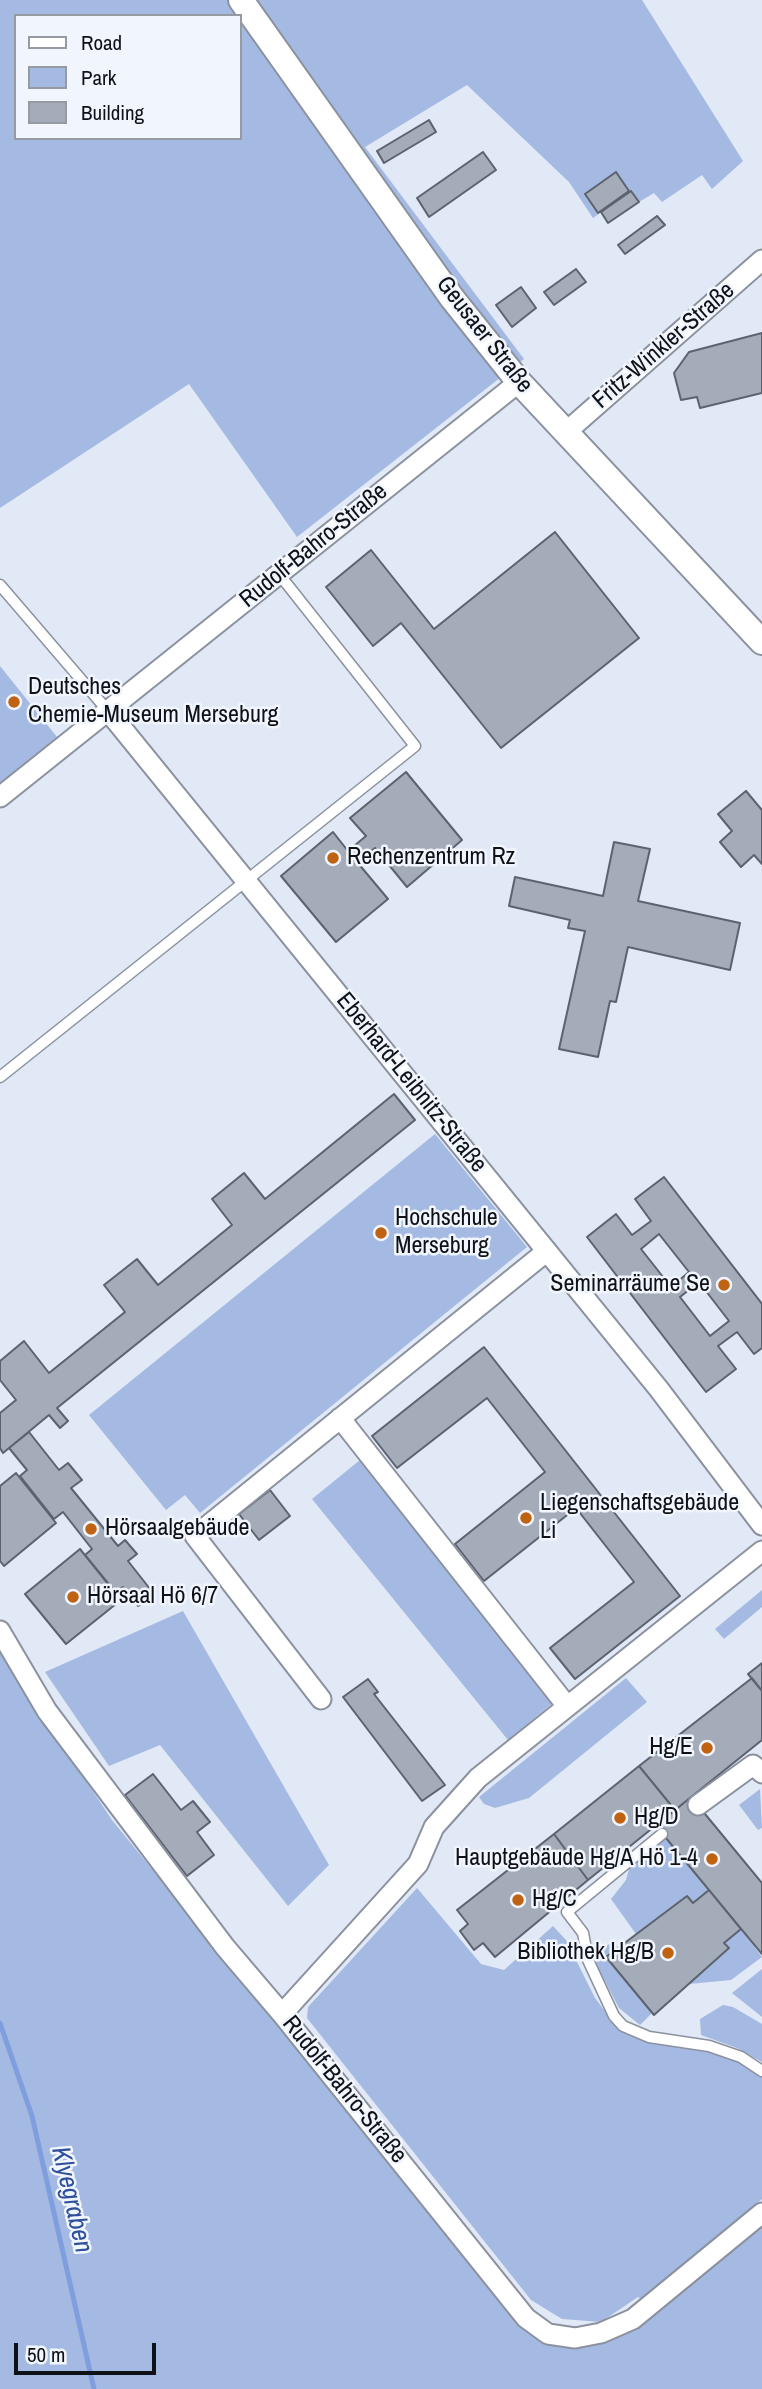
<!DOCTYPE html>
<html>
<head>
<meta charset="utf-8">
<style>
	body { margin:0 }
	#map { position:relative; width:762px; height:2389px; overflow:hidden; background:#e1e8f6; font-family:"Archivo Narrow",sans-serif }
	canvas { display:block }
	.legend { position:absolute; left:14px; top:14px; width:228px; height:126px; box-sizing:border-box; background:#f1f5fe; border:2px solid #969aa1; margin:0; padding:9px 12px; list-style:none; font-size:21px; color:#0e1115 }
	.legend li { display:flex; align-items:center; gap:14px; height:35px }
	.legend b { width:35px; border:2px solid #969aa1 }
	.scale { position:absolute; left:14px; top:2343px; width:142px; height:32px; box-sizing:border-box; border:4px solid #0e1115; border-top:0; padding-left:9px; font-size:21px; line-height:24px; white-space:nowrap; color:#0e1115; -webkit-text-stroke:5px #f1f5fe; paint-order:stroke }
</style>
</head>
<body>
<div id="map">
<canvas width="762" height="2389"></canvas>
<ul class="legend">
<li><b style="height:9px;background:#fff"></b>Road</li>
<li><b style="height:19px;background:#a5bae2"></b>Park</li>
<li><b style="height:19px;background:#a4abb9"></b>Building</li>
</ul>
<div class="scale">50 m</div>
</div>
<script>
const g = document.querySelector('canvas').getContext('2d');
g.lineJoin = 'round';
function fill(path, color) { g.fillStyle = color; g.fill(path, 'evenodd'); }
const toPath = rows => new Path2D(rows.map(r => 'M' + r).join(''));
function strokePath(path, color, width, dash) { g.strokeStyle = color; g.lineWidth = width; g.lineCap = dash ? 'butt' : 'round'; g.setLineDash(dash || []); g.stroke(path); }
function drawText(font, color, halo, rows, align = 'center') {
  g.font = font + ' "Archivo Narrow",sans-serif'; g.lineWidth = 5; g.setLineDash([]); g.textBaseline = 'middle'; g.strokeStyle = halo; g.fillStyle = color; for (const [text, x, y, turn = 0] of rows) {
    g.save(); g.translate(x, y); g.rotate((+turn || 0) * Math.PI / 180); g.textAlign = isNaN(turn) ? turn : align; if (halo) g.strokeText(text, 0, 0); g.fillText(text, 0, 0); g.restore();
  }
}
const green = toPath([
	[0,0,642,0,743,161,712,189,702,175,662,202,654,193,639,202,631,191,593,218,569,182,467,85,365,147,524,359,297,537,189,384,0,508],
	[16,16,240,16,240,138,16,138],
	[0,666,57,737,0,783],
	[435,1134,527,1247,200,1513,185,1495,166,1510,89,1415],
	[360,1460,555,1701,508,1740,312,1499],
	[762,1590,762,1607,724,1639,715,1629],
	[183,1611,329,1865,288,1906,160,1745,109,1766,45,1672],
	[0,1651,112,1820,526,2329,578,2347,762,2224,762,2389,0,2389],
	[626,1678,647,1702,529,1798,495,1808,484,1804,479,1797],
	[760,1789,762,1828,758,1830,739,1805],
	[664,1837,709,1890,693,1903,687,1896,636,1934,611,1899,626,1880,631,1862],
	[417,1888,481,1964,504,1970,553,1926,566,1940,595,1998,620,2031,643,2041,705,2048,738,2060,762,2075,762,2199,649,2304,638,2297,601,2322,562,2319,531,2300,307,2018,308,2007],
	[741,1929,762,1957,731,1980,689,1984,728,1949,724,1943],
	[614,1941,652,2013,640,2025,619,2008,596,1964,598,1951],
	[762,1969,762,2017,732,1993],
	[723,2005,733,2007,762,2024,762,2062,737,2048,701,2035,700,2019]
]);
const stream = toPath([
	[0,2023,32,2116,94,2389]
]);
const building = toPath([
	[429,120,436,132,384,163,377,151,429,120],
	[483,152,496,170,429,217,417,198,483,152],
	[616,172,629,191,598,213,585,194,616,172],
	[631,191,639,202,608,223,601,212,631,191],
	[657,216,665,225,625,254,618,245,657,216],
	[576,269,586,282,554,305,544,292,576,269],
	[521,287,536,308,512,327,496,305,521,287],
	[762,333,762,393,700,408,697,397,681,400,674,373,689,352,762,333],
	[555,532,639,638,501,748,401,623,373,646,326,587,371,550,434,629,555,532],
	[406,772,462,840,407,887,375,848,370,852,374,856,368,861,364,857,357,862,388,899,336,942,281,876,333,832,348,851,366,836,350,818,406,772],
	[746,791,762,810,762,864,754,855,741,867,720,842,732,831,718,814,746,791],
	[614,842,650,849,638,901,740,923,730,970,628,947,616,1002,610,1001,598,1057,559,1049,585,931,568,928,570,920,509,906,515,877,603,896,614,842],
	[394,1094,415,1120,57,1408,68,1421,60,1428,49,1415,3,1453,0,1448,0,1413,16,1400,0,1380,0,1361,24,1341,49,1373,125,1312,104,1285,137,1259,158,1285,232,1225,212,1199,244,1173,265,1199,394,1094],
	[664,1177,762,1304,762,1348,754,1354,737,1332,718,1346,736,1369,706,1392,587,1237,616,1214,632,1235,651,1221,635,1199,664,1177],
	[659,1234,689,1272,671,1287,641,1249,659,1234],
	[699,1282,729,1321,710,1336,680,1297,699,1282],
	[484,1347,680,1596,575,1679,550,1648,634,1582,576,1508,484,1581,455,1544,545,1472,487,1398,397,1468,372,1436,484,1347],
	[29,1432,59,1470,68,1463,82,1480,71,1488,118,1546,125,1540,137,1554,128,1561,154,1594,138,1606,123,1587,116,1593,85,1555,92,1549,63,1512,54,1519,20,1476,27,1470,9,1448,29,1432],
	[16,1473,56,1523,4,1566,0,1561,0,1486,16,1473],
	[270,1490,290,1516,259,1540,239,1514,270,1490],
	[80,1549,121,1600,66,1644,25,1594,80,1549],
	[762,1663,762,1691,748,1674,762,1663],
	[752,1678,762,1691,762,1740,675,1810,639,1766,752,1678],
	[368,1679,378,1692,374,1694,445,1785,422,1801,343,1697,368,1679],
	[639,1766,675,1810,588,1880,554,1834,639,1766],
	[153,1774,181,1810,193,1801,210,1822,197,1832,214,1855,187,1876,125,1795,153,1774],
	[691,1797,762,1883,762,1954,656,1826,691,1797],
	[554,1834,588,1880,495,1957,483,1943,474,1950,460,1931,468,1924,457,1910,554,1834],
	[709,1890,741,1929,724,1943,729,1948,654,2015,606,1957,687,1896,693,1903,709,1890]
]);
const service = toPath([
	[0,585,108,711],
	[0,1077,415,746,279,574],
	[662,1834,567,1912,583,1933,588,1960,614,2016,623,2026,649,2037,709,2046,741,2057,762,2071]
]);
const minor = toPath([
	[565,433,762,260],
	[108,711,658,1388,762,1525],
	[0,797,519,382],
	[340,1418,567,1706],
	[0,1631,47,1711,225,1947,282,2014,526,2318,548,2334,575,2338,601,2333,633,2319,762,2213],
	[321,1699,195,1536,547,1251],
	[698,1805,753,1765,762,1773],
	[282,2014,418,1864,434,1827,478,1778,762,1551]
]);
const tertiary = toPath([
	[241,0,452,298,519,382,762,642]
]);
const markers = [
	[14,702,7,"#bf6312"],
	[333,858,7,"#bf6312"],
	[381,1233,7,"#bf6312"],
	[724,1285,7,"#bf6312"],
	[526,1518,7,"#bf6312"],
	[91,1529,7,"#bf6312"],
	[73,1597,7,"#bf6312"],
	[707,1748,7,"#bf6312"],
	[620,1818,7,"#bf6312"],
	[712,1859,7,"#bf6312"],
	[518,1900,7,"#bf6312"],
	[668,1953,7,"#bf6312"]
];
const streetNames = [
	["Geusaer Straße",484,335,52],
	["Fritz-Winkler-Straße",664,346,-41],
	["Rudolf-Bahro-Straße",314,546,-39],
	["Eberhard-Leibnitz-Straße",411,1083,51],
	["Rudolf-Bahro-Straße",344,2090,51]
];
const poiNames = [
	["Deutsches",28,688],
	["Chemie-Museum Merseburg",28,716],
	["Rechenzentrum Rz",347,858],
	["Hochschule",395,1219],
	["Merseburg",395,1247],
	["Seminarräume Se",710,1285,"right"],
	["Liegenschaftsgebäude",540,1504],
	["Li",540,1532],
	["Hörsaalgebäude",105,1529],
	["Hörsaal Hö 6/7",87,1597],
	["Hg/E",693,1748,"right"],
	["Hg/D",634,1818],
	["Hauptgebäude Hg/A Hö 1-4",698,1859,"right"],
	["Hg/C",532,1900],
	["Bibliothek Hg/B",654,1953,"right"]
];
const waterNames = [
	["Klyegraben",71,2200,77]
];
fill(green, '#a5bae2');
strokePath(stream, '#7e9edd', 5);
fill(building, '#a4abb9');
strokePath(building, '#5c626e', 2);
strokePath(service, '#8b919e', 13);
strokePath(minor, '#8b919e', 23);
strokePath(tertiary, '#8b919e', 28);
strokePath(service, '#fff', 10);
strokePath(minor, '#fff', 19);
strokePath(tertiary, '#fff', 24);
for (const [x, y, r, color] of markers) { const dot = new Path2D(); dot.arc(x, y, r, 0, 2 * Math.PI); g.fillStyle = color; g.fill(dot); strokePath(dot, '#f1f5fe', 2.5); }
drawText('24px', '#0e1115', '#f1f5fe', streetNames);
drawText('24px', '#0e1115', '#f1f5fe', poiNames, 'left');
drawText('italic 26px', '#2d4f9b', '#f1f5fe', waterNames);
</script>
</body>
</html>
